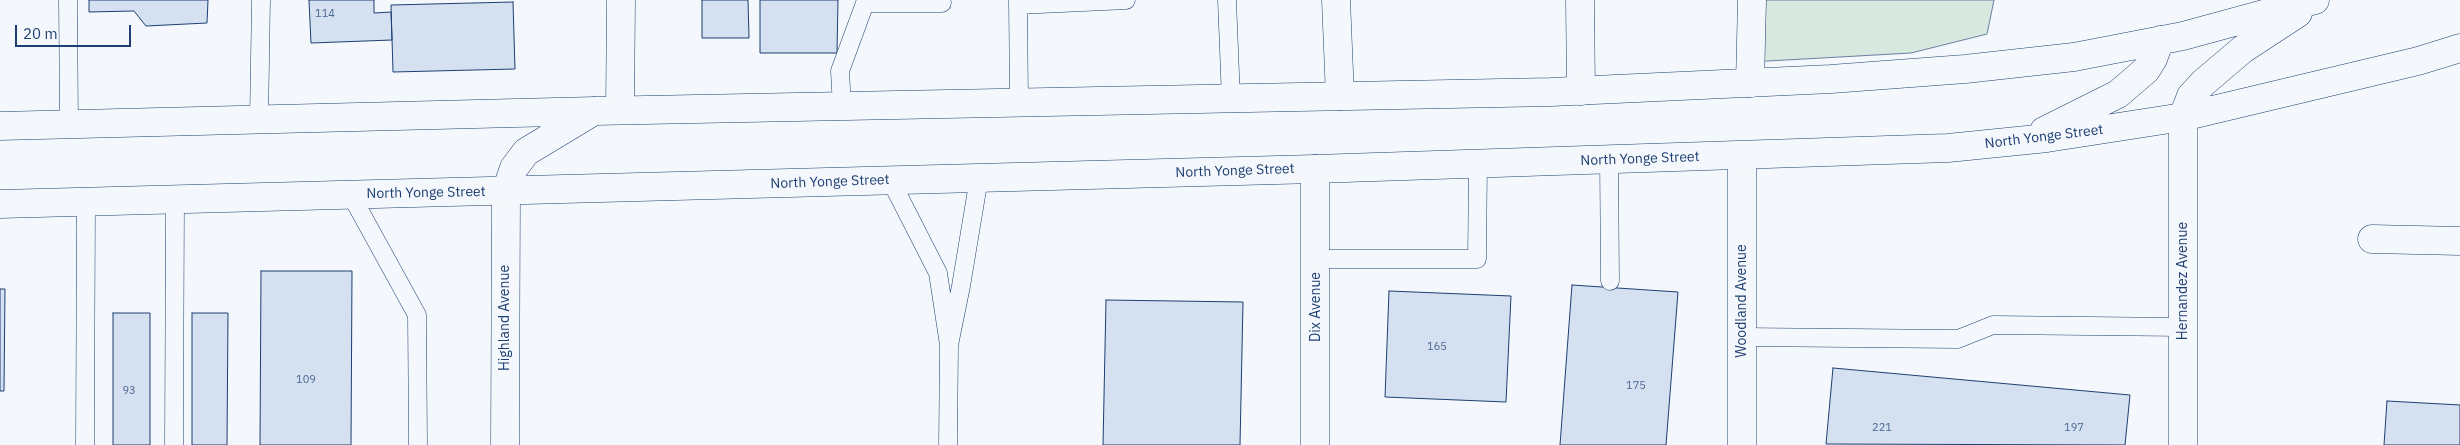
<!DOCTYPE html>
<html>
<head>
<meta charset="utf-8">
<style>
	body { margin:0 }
	#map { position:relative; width:2460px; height:445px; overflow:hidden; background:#f4f7fb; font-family:"IBM Plex Sans",sans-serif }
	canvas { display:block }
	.scale { position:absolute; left:15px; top:25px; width:116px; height:22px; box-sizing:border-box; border:2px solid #1d3f73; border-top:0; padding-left:6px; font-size:15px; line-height:18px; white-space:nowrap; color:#1d3f73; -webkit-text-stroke:4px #f4f7fb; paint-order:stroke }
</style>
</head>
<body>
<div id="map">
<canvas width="2460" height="445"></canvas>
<div class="scale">20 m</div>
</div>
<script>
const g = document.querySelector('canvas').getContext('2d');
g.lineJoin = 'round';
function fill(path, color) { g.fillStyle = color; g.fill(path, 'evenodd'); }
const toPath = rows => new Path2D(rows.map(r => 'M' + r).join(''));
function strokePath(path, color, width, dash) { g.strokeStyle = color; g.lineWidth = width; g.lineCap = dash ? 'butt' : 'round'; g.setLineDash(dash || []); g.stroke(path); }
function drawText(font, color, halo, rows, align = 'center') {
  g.font = font + ' "IBM Plex Sans",sans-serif'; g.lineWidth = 4; g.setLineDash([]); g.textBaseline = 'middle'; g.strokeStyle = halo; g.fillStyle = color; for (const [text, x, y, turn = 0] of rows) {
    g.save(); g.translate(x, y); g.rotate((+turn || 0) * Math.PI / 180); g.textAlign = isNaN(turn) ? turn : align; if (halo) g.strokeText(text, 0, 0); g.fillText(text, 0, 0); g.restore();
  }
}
const green = toPath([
	[1752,0,1994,0,1987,34,1911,53,1750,62,1752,0]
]);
const building = toPath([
	[89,0,208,0,207,23,146,26,134,11,89,12,89,0],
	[309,0,374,0,374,13,391,12,392,40,311,43,309,0],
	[702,0,748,0,749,38,702,38,702,0],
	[760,0,838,0,837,53,760,53,760,0],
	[513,2,515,69,393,72,391,5,513,2],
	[261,271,352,271,351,445,260,445,261,271],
	[1572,285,1678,292,1666,445,1560,445,1572,285],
	[0,289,5,289,4,391,0,391,0,289],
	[1389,291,1511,296,1506,402,1385,397,1389,291],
	[1106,300,1243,302,1240,445,1103,445,1106,300],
	[113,313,150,313,150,445,113,445,113,313],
	[192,313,228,313,227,445,192,445,192,313],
	[1833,368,2130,395,2125,445,1826,444,1833,368],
	[2387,401,2460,405,2460,445,2384,445,2387,401]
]);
const service = toPath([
	[68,0,69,124],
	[1018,0,1019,102],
	[1227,0,1231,99],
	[1018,5,1126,0],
	[842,106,840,71,865,3,942,3],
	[259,119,261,0],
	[1609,160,1610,281],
	[891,181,938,273,949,345,961,286,979,178],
	[351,195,417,315,418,445],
	[1316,259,1477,259,1478,164],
	[1742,337,1958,339,1993,325,2183,327],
	[85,445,86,203],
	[174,445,175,199],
	[948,445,949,345]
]);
const minor = toPath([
	[1336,0,1340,96],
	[1580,0,1581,91],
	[1750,83,1752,0],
	[620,110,621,0],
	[2183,117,2183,445],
	[1315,169,1315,445],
	[2372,239,2460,241],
	[505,445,506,191],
	[1742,445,1742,157]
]);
const primary = toPath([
	[2183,117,2191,96,2203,83,2243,49,2298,13],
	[0,126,595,111,1551,92,1831,79,1965,69,2074,57,2183,36,2315,0],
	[2044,131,2118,94,2146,70,2153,59,2160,40],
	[506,191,514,168,526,152,594,111],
	[0,204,1315,169,1948,148,2047,138,2183,117,2418,61,2460,48]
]);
const numberNames = [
	["114",325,14],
	["165",1437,347],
	["109",306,380],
	["175",1636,386],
	["93",129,391],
	["221",1882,428],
	["197",2074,428]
];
const streetNames = [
	["North Yonge Street",2044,137,-7],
	["North Yonge Street",1640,159,-2],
	["North Yonge Street",1235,171,-2],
	["North Yonge Street",830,182,-2],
	["North Yonge Street",426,193,-1],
	["Hernandez Avenue",2183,281,-90],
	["Woodland Avenue",1742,301,-90],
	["Dix Avenue",1316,307,-90],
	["Highland Avenue",505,318,-90]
];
fill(green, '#d7e8df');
strokePath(green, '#687fa3', 1);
fill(building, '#d5e0f0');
strokePath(building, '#1d3f73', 1);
strokePath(service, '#1d3f73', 19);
strokePath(minor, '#1d3f73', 29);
strokePath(primary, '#1d3f73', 29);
strokePath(service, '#f4f7fb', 18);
strokePath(minor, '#f4f7fb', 28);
strokePath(primary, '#f4f7fb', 28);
drawText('11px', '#4b6792', null, numberNames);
drawText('14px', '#1d3f73', '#f4f7fb', streetNames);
</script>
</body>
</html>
